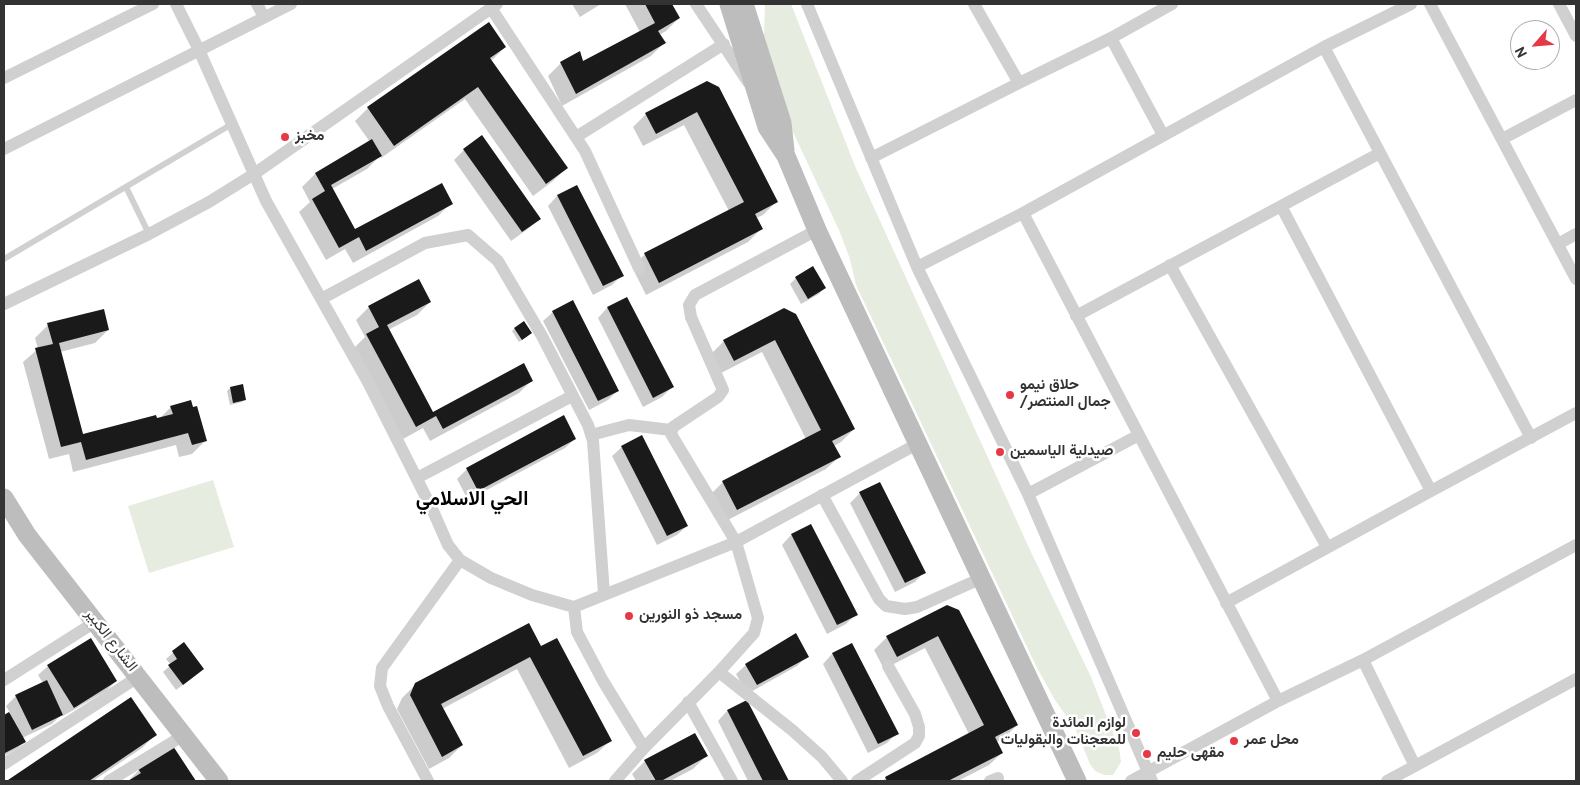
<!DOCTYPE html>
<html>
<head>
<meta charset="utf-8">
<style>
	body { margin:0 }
	#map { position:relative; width:1580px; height:785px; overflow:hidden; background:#fff; font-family:Overpass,sans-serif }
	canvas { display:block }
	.frame { position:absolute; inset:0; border:5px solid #333; pointer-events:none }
	.north { position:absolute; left:1510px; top:20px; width:50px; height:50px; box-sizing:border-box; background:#fff; border:1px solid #adadad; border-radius:50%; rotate:243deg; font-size:14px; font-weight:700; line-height:20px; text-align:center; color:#333 }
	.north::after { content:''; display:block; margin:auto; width:18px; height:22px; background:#e63946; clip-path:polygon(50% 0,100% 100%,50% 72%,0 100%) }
</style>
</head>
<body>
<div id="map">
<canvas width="1580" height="785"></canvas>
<div class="frame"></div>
<div class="north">N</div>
</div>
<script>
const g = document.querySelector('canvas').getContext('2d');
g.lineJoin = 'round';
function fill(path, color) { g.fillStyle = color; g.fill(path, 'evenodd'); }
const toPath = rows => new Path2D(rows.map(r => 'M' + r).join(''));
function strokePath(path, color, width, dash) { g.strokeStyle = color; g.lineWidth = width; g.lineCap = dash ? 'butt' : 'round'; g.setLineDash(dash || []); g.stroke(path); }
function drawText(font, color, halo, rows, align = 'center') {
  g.font = font + ' Overpass,Vazirmatn,sans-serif'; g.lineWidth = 5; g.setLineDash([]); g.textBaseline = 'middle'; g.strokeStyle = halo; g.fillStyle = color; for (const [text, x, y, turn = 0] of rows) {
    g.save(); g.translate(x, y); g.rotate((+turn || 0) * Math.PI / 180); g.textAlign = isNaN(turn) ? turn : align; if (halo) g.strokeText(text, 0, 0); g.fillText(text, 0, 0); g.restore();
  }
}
const green = toPath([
	[765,4,791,4,855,166,1030,550,1091,677,1119,748,1121,762,1113,775,1104,775,1095,771,1090,764,1076,730,1055,700,1037,668,856,285,850,259,839,230,792,130,764,36],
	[213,480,234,547,149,573,128,506]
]);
const shadow = toPath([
	[572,4,601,4,580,17],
	[625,4,671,4,679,18,666,31,659,35,664,43,651,56,562,106,548,76,561,63,582,63,640,32],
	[505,47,491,61,566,168,553,181,533,196,465,99,381,158,380,156,367,169,332,189,355,231,451,203,438,216,353,263,345,249,326,260,299,212,310,202,302,187,315,174,370,142,355,121,368,108],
	[707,82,776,202,763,215,756,218,761,229,748,242,646,295,632,267,645,254,729,211,684,125,643,146,633,127,646,114],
	[481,137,539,219,529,228,511,241,454,160,464,150],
	[577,187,622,275,612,285,593,295,548,206,557,196],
	[796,278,825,287,819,294,801,304,790,284],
	[627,298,672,387,662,397,643,407,598,318,607,308],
	[430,302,417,315,388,330,432,413,532,380,519,393,430,441,423,428,403,439,354,348,365,337,356,320,369,307],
	[784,310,854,429,841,442,834,446,839,457,826,469,724,522,710,495,723,482,806,439,762,352,721,373,711,354,724,341],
	[553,312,618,390,608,400,589,410,543,321],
	[48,325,108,330,95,343,60,352,83,435,159,419,171,407,205,441,192,454,179,457,176,445,73,472,69,454,49,459,23,362,38,349,35,338],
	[514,329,528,336,519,342,512,331],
	[242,386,245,399,242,402,230,405,227,391,230,388],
	[575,439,565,448,468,500,457,479,467,469],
	[622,447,687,526,677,535,657,545,612,456],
	[879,484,924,572,915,582,895,592,850,503,860,493],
	[811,526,856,614,846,624,827,634,782,545,791,535],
	[948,606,1017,725,1004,738,996,742,1002,753,989,765,958,781,882,781,886,778,969,734,925,648,884,669,874,650,887,637],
	[183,644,196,675,176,690,163,672,171,665,166,659],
	[852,645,897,733,887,743,868,753,823,664,832,654],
	[541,647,610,741,597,753,569,768,517,669,442,709,462,745,449,758,429,769,397,709,402,698,416,684],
	[807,656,797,666,747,694,736,674,746,665],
	[48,666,116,681,106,691,63,716,62,714,52,724,22,738,24,742,18,748,4,756,4,717,10,713,6,706,16,696,43,683,38,675],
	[130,699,155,735,142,748,93,781,8,781],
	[747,701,787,781,748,781,718,721,727,711],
	[173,748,194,781,128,781,139,770],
	[706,756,693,769,670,781,636,781,632,774,645,761]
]);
const building = toPath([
	[645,4,672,4,680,18,658,31,666,43,576,94,560,62,580,51,583,61,655,23],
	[489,22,506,47,490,58,568,168,546,184,478,87,394,146,367,107],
	[707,81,719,87,778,202,755,214,763,229,659,283,644,253,744,202,697,112,656,134,645,113],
	[482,135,541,219,522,232,463,149],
	[372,139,382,156,331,185,355,229,442,183,453,204,366,251,359,237,339,248,312,199,325,191,315,173],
	[577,185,624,276,603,286,557,195],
	[813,266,826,288,808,299,795,277],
	[419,279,431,302,387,325,433,412,524,363,533,381,443,429,436,416,416,427,366,334,379,327,368,306],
	[627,297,674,387,653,398,607,307],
	[573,300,619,391,598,401,552,311],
	[784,308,796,314,855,429,832,441,841,457,737,510,722,481,821,430,775,340,734,361,723,340],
	[104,309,109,330,59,343,83,434,156,415,157,418,173,414,170,406,191,400,193,407,197,406,207,441,192,445,188,433,86,460,81,442,61,447,35,348,53,344,47,323],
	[524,321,532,333,522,340,514,328],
	[243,384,246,400,233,403,230,387],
	[564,415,576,439,478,491,466,468],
	[642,435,688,526,667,536,621,446],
	[880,482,926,573,905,583,859,492],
	[811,524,858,615,837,625,791,534],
	[947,605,959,610,1018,725,995,737,1003,753,948,781,887,781,885,777,984,725,938,636,897,657,886,636],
	[529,623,541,646,557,638,612,741,583,756,530,657,441,704,463,745,442,757,410,695,415,683],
	[796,633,809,657,757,685,745,664],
	[91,638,117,681,74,708,47,665],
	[184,642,204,669,183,685,168,665,177,659,172,651],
	[852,643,899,734,878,744,832,653],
	[47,680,63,715,32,730,15,695],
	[131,697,157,735,89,781,8,780],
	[747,700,789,781,763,781,727,710],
	[9,712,26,742,5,753,4,751,4,715],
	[695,733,708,756,663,780,664,781,656,781,644,760],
	[173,746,196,781,128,781,141,773,138,769]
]);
const lane = toPath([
	[126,187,149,234],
	[4,259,232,124]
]);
const street = toPath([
	[176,4,199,50,266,201,368,382,433,511,448,545,460,560,491,578,532,595,574,607,736,542,919,443],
	[257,4,264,17],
	[696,4,748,82],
	[807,4,917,267,1028,494,1152,781],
	[974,4,1019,83],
	[1430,4,1576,279],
	[1559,4,1576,36],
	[491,8,585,151,639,268],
	[1111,38,1163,135],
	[1324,47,1531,438],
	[4,78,153,4],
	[576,137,724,44],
	[1502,139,1576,100],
	[4,149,291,4],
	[871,158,1019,83,1111,38,1172,4],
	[1281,206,1431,491],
	[1023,213,1278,701],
	[1558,244,1576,234],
	[1170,265,1327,547],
	[917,267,1023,213,1324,47,1411,4],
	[321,299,425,243,468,235,498,261,542,336,588,425,593,441,594,455,604,594],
	[4,304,149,234,209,202,254,174,497,4],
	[1076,316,1380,153],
	[591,435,629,425,671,430],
	[417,478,572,396],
	[1028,494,1139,435],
	[822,495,879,599,886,606,905,609,917,607,982,578],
	[1226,603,1431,491,1576,413],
	[574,607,577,632,603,681,644,748],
	[1363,660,1415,766],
	[719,672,792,730,822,757,842,781],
	[4,680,95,622],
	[688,702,732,781],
	[4,764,138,677],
	[109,781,184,735],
	[428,781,388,706,380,686,382,668,460,560],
	[615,781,644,748,719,672,754,633,758,618,736,542,671,434,673,427,718,397,723,390,691,317,689,305,695,295,817,230],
	[857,781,915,743,919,736,919,727,915,714,888,666],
	[990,781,998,778],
	[1131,781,1278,701,1363,660,1576,545],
	[1387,781,1576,679]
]);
const secondary = toPath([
	[729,4,767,127,786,156,817,230,1077,781],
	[744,4,782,123,785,150],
	[4,498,27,535,219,781]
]);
const markers = [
	[285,137,5,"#e63946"],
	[1010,395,5,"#e63946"],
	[1000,452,5,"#e63946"],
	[629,616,5,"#e63946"],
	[1136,733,5,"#e63946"],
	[1234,741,5,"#e63946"],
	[1147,754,5,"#e63946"]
];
const poiNames = [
	["مخبز",295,137],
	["حلاق نيمو",1020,386],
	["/جمال المنتصر",1020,403],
	["صيدلية الياسمين",1010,452],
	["مسجد ذو النورين",639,616],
	["لوازم المائدة",1126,724,"right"],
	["للمعجنات والبقوليات",1126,741,"right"],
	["محل عمر",1244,741],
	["مقهى حليم",1157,754]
];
const streetNames = [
	["الشارع الكبير",110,641,52]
];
const districtNames = [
	["الحي الاسلامي",472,501]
];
fill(green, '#e6ecdf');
fill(shadow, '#0003');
fill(building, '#1a1a1a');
strokePath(lane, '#d0d0d0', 6);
strokePath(street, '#d0d0d0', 12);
strokePath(secondary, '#bdbdbd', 19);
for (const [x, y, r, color] of markers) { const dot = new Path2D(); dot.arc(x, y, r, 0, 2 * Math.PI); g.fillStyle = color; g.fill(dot); strokePath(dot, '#fff', 2); }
drawText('bold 15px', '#333', '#fff', poiNames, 'left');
drawText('15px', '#333', '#fff', streetNames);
drawText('bold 20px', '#000', '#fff', districtNames);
</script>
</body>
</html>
